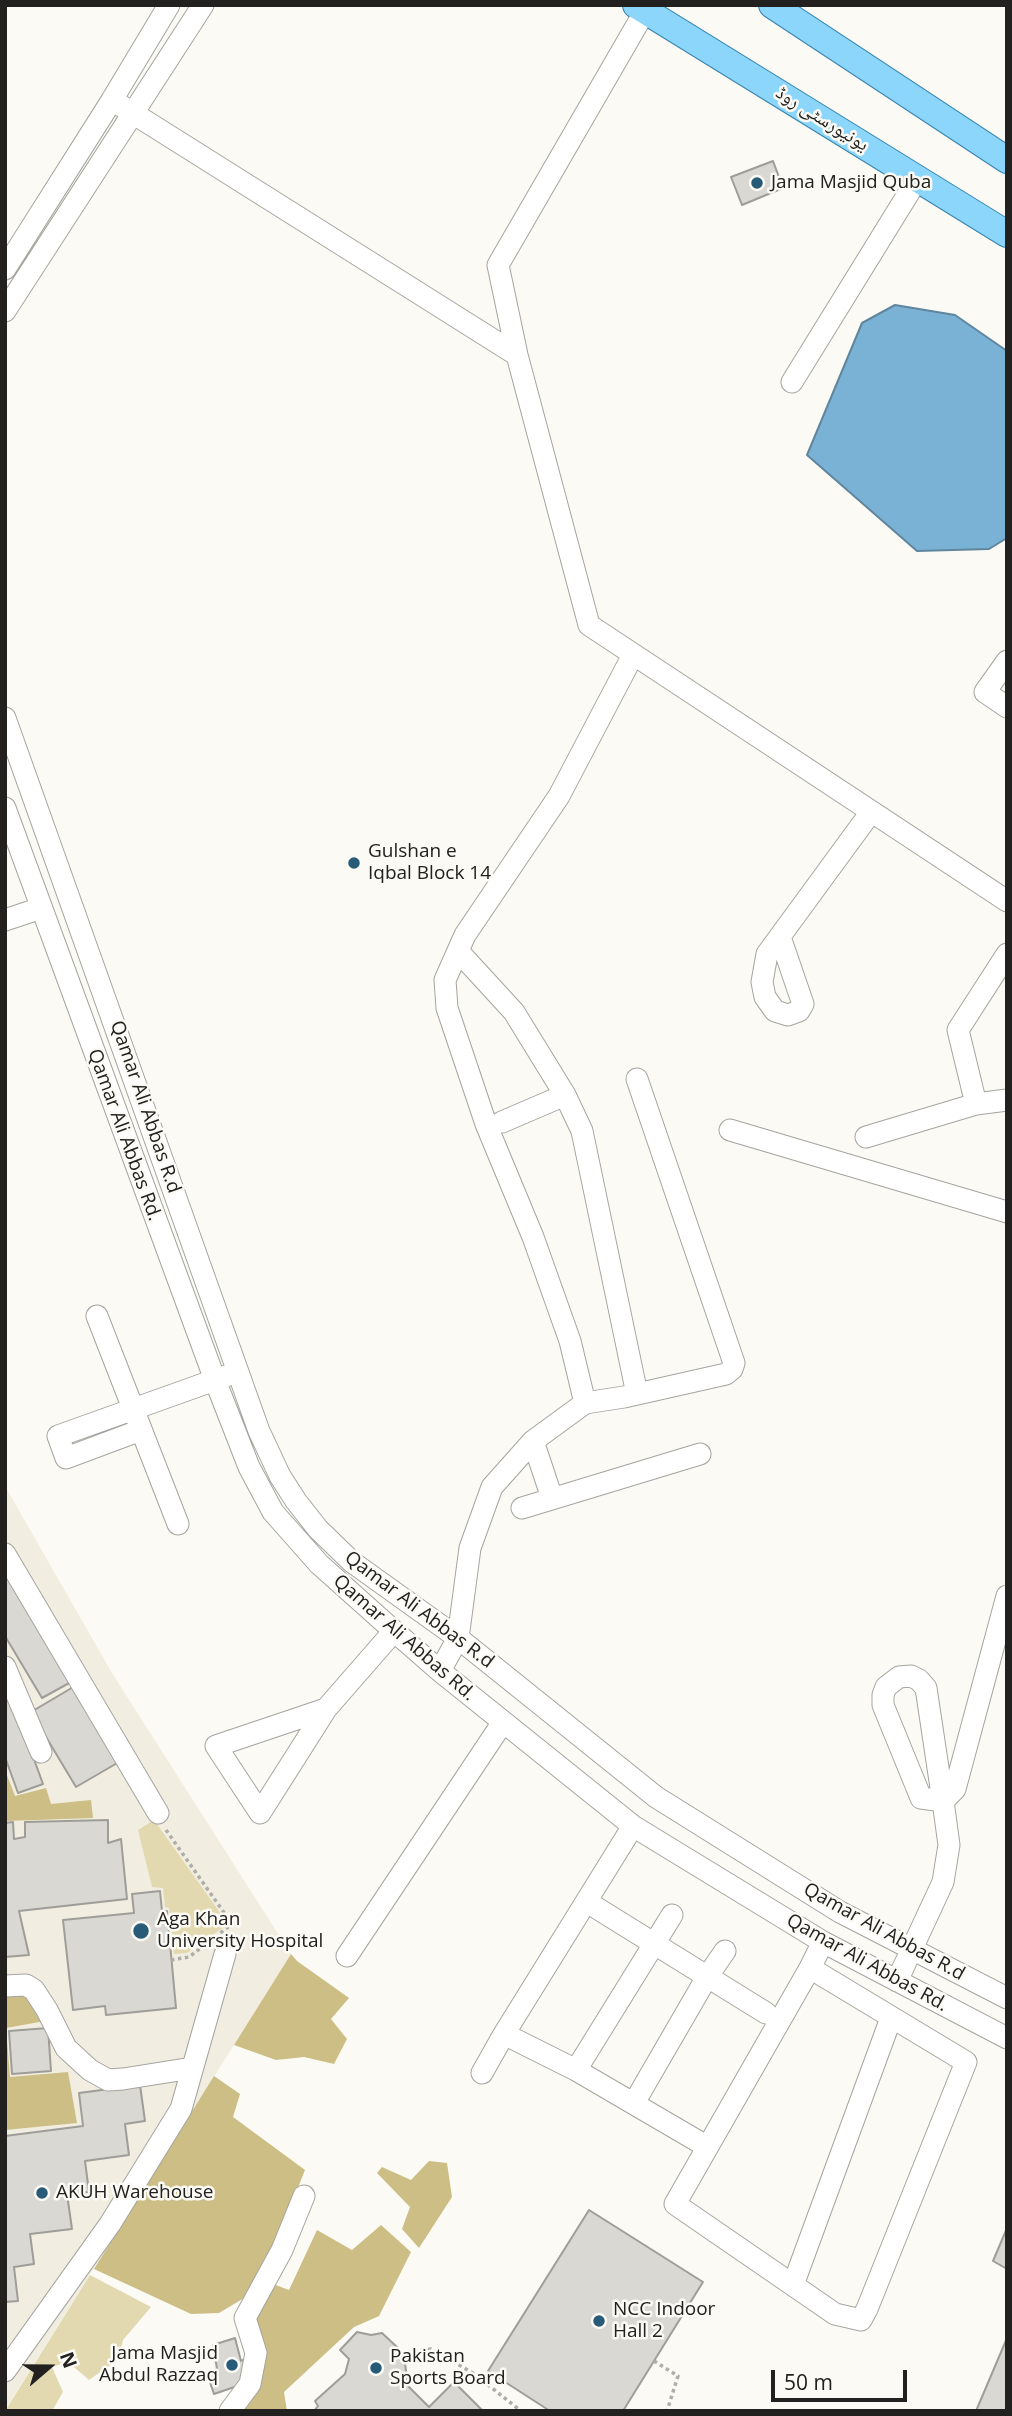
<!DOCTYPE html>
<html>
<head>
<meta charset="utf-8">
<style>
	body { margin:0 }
	#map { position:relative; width:1012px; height:2416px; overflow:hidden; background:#fbfaf4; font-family:"Open Sans",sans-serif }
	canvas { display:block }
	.frame { position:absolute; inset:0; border:7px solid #22211f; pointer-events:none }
	.north { position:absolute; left:14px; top:2332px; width:70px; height:70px; -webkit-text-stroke:5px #fbfaf4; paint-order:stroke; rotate:70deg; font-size:19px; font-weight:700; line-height:28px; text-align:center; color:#22211f }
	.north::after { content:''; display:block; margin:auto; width:24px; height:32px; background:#22211f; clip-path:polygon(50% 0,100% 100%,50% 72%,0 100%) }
	.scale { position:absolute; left:771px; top:2370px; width:136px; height:32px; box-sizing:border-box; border:4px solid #22211f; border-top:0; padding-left:9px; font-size:21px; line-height:24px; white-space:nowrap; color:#22211f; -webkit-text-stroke:5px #fbfaf4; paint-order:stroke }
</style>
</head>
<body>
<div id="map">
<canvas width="1012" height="2416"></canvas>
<div class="frame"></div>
<div class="north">N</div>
<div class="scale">50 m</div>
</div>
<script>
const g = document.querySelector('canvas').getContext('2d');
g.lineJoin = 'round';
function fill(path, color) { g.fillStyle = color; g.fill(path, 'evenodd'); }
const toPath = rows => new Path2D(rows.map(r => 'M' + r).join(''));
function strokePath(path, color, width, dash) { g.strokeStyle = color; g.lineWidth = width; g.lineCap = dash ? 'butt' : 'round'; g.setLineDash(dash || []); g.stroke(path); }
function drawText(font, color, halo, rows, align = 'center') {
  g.font = font + ' "Open Sans","Noto Naskh Arabic",sans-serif'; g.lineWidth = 5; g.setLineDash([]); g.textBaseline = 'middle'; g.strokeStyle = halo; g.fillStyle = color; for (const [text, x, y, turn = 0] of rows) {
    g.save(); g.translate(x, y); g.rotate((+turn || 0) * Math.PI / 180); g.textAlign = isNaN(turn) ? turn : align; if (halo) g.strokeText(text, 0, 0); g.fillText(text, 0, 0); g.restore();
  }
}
const built = toPath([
	[5,1486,112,1673,291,1954,5,2410]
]);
const green = toPath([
	[154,1820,228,1924,187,1953,174,1954,169,1908,165,1907,163,1888,152,1887,138,1830],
	[90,2275,151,2307,123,2340,119,2359,89,2380,68,2362,52,2367,63,2392,52,2411,5,2411]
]);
const forest = toPath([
	[5,1770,15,1796,46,1788,51,1804,91,1800,93,1818,5,1821],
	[291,1954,297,1961,349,1998,331,2019,347,2039,334,2064,304,2057,276,2060,234,2045],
	[24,1993,45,2021,6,2028,10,2077,68,2072,77,2123,5,2130,5,1995],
	[214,2076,240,2094,233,2117,305,2170,275,2245,249,2295,219,2313,191,2314,94,2269],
	[429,2161,447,2163,452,2197,419,2248,402,2229,410,2207,377,2173,382,2167,411,2180],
	[381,2225,411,2252,379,2316,354,2327,284,2392,287,2411,239,2411,254,2318,273,2284,289,2290,317,2230,352,2250]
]);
const water = toPath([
	[895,305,955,315,1007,351,1007,538,989,549,917,551,807,455,862,323,895,305]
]);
const building = toPath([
	[773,161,783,188,742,205,731,177,773,161],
	[9,1577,71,1682,42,1698,5,1636,5,1579,9,1577],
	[7,1685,43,1784,18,1793,5,1757,5,1686,7,1685],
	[75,1686,119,1762,76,1787,31,1712,75,1686],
	[108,1820,108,1843,121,1839,127,1899,19,1911,29,1955,5,1957,5,1823,13,1822,14,1839,25,1837,25,1822,108,1820],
	[160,1891,162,1911,167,1911,176,2008,106,2015,105,2006,73,2010,63,1920,134,1913,132,1894,160,1891],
	[48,2028,51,2071,12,2074,9,2031,48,2028],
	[140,2085,145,2121,125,2124,129,2155,85,2161,89,2192,67,2194,72,2229,30,2234,34,2264,14,2267,18,2301,5,2302,5,2136,83,2126,79,2093,140,2085],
	[589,2210,703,2282,623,2411,550,2411,488,2371,589,2210],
	[1007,2228,1007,2269,993,2261,1007,2228],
	[357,2332,371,2335,382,2333,397,2347,405,2363,408,2386,429,2407,454,2382,483,2411,314,2411,318,2406,315,2401,345,2374,349,2359,340,2350,357,2332],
	[235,2338,241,2361,248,2357,246,2383,214,2394,207,2374,217,2369,213,2345,235,2338],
	[1007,2338,1007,2411,976,2411,1007,2338]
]);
const path = toPath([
	[166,1830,232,1924,219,1934],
	[171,1960,189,1957,210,1941],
	[400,2353,431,2349,473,2373,521,2411],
	[654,2361,678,2376,667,2411]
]);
const minor = toPath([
	[645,11,498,265,517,355,589,625,1007,901],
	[112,100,517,355],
	[5,269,112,100,169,5],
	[5,311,203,5],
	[792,382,918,178],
	[1007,661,985,692,1007,707],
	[5,718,259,1431,280,1476,296,1501,318,1529,352,1562,458,1638,656,1797,840,1912,1007,1998],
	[5,808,215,1380,249,1467,273,1512,319,1564,394,1631,440,1671,633,1826,823,1942,1007,2038],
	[5,920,41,908],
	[780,937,803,1004,799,1011,788,1015,775,1011,765,997,762,982,767,954,871,812],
	[458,951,514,1012,565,1095,582,1131,637,1394],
	[976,1104,958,1030,1007,954],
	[502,1122,565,1095],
	[730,1130,1007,1212],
	[866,1137,976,1104,1007,1100],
	[97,1316,178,1524],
	[585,1403,570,1341,533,1237,486,1124,447,1008,445,980,465,935,559,796,633,655],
	[141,1430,66,1458,58,1436,226,1376],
	[533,1441,552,1498],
	[522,1508,700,1454],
	[5,1554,158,1813],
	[5,1667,41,1752],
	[440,1671,458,1638,470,1548,492,1487,533,1441,585,1403,624,1397,726,1374,732,1369,734,1363,637,1079],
	[326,1709,216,1746,260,1813,326,1709,394,1631],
	[943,1801,955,1789,1007,1596],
	[587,1902,766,2013],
	[347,1956,503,1722],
	[810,1968,966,2062,867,2309,861,2320,835,2314,675,2204,810,1968,823,1942],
	[897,1981,943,1882,949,1845,943,1801,926,1688,919,1680,911,1676,899,1677,886,1687,883,1695,883,1705,921,1798,943,1801],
	[5,1986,26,1985,34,1990,47,2010,66,2048,90,2070,108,2080,123,2079,192,2068],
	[504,2034,576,2070,706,2146],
	[576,2070,672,1915],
	[482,2073,504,2034,633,1826],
	[634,2103,707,1977,725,1951],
	[793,2285,891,2018],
	[5,2371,110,2224,181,2109,225,1954],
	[230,2411,250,2384,256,2353,245,2318,282,2250,304,2196]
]);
const major = toPath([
	[636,5,1007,234],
	[772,5,1007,160]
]);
const markers = [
	[757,183,7,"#285b78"],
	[354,863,7,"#285b78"],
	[141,1931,9,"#285b78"],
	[42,2193,7,"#285b78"],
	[599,2321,7,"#285b78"],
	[232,2365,7,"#285b78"],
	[376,2368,7,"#285b78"]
];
const streetNames = [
	["یونیورسٹی روڈ",822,119,32],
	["Qamar Ali Abbas R.d",145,1107,71],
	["Qamar Ali Abbas Rd.",124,1135,70],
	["Qamar Ali Abbas R.d",419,1610,37],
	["Qamar Ali Abbas Rd.",404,1638,41],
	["Qamar Ali Abbas R.d",884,1932,29],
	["Qamar Ali Abbas Rd.",867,1963,29]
];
const poiNames = [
	["Jama Masjid Quba",771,183],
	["Gulshan e",368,852],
	["Iqbal Block 14",368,874],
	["Aga Khan",157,1920],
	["University Hospital",157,1942],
	["AKUH Warehouse",56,2193],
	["NCC Indoor",613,2310],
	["Hall 2",613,2332],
	["Jama Masjid",218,2354,"right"],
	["Abdul Razzaq",218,2376,"right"],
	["Pakistan",390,2357],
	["Sports Board",390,2379]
];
fill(built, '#f1eee1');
fill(green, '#e3d9b0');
fill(forest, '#ccbe84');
fill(water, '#7ab2d5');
strokePath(water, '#60869e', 2);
fill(building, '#d9d8d2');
strokePath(building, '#9e9d98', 2);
strokePath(minor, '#a5a49f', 23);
strokePath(major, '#3684ad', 28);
strokePath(path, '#aeada8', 3.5, [3.5, 3.5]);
strokePath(minor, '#fff', 21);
strokePath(major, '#8cd6fc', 26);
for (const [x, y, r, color] of markers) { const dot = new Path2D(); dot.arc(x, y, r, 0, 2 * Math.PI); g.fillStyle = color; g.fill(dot); strokePath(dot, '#fbfaf4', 2.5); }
drawText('19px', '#22211f', '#fbfaf4', streetNames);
drawText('19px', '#22211f', '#fbfaf4', poiNames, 'left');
</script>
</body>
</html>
